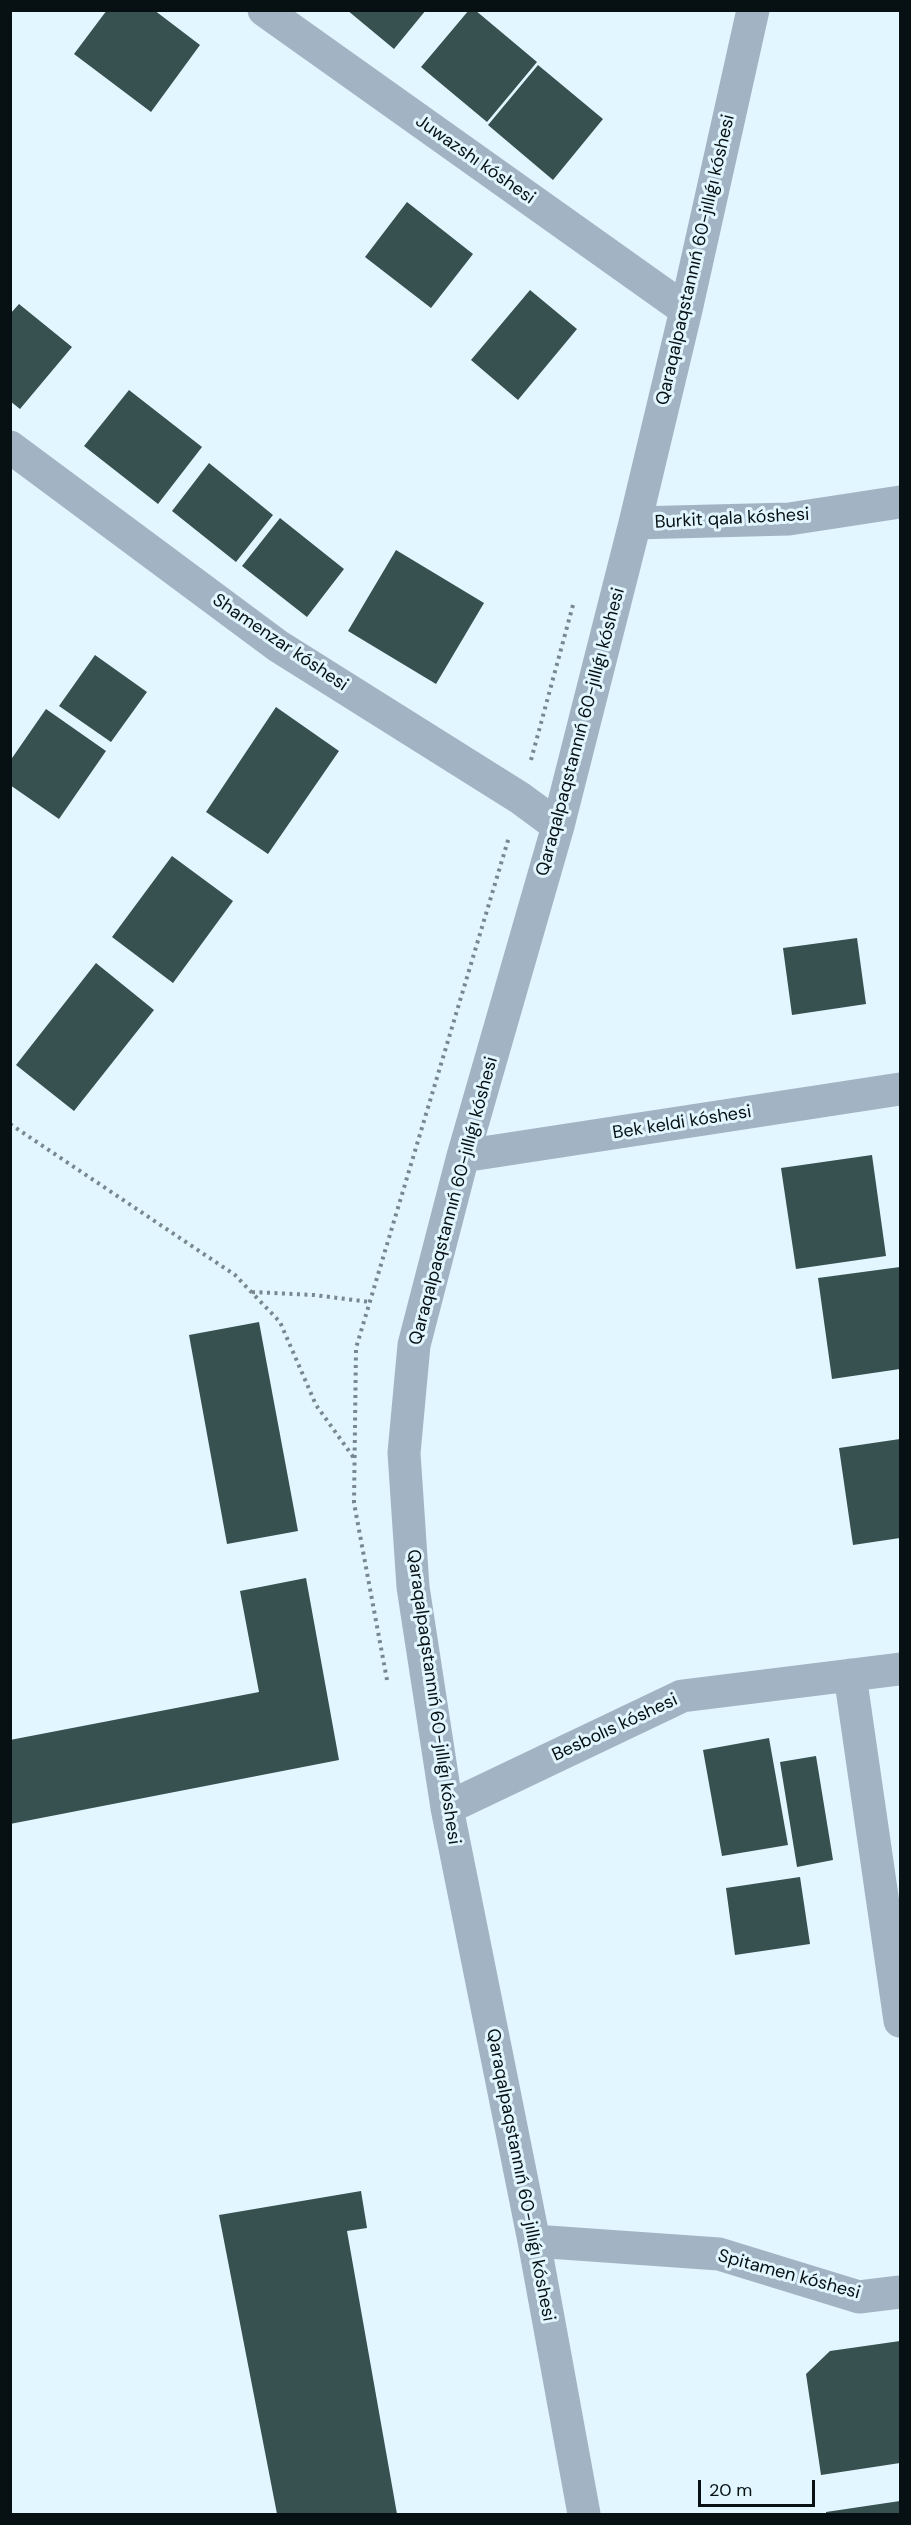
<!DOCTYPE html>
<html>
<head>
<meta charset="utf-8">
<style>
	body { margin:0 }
	#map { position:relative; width:911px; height:2525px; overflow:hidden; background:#e1f6fe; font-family:"DM Sans",sans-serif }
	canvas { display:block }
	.frame { position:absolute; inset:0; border:12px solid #071114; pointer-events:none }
	.scale { position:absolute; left:698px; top:2480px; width:117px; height:27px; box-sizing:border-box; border:3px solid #071114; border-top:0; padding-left:8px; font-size:18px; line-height:21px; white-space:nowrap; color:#071114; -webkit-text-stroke:4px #e1f6fe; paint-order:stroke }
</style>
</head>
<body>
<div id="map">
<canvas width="911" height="2525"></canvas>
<div class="frame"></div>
<div class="scale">20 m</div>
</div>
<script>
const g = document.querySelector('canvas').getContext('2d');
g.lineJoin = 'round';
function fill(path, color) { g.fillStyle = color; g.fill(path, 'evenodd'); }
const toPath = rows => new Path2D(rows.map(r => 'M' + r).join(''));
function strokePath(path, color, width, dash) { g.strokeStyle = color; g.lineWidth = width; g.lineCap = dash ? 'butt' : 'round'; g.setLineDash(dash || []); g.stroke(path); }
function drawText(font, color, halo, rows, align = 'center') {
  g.font = font + ' "DM Sans",sans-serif'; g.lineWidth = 6; g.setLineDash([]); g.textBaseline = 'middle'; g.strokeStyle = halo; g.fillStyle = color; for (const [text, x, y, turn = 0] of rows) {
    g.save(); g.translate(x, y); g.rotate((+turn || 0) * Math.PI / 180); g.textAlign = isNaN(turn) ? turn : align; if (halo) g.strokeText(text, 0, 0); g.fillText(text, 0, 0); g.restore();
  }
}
const building = toPath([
	[107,10,154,10,200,45,151,112,74,54],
	[347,10,426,10,394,49],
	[469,10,475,10,537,62,487,122,421,67],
	[538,65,603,119,553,180,488,125],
	[407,202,473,254,431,308,365,257],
	[530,290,577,329,518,400,471,360],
	[19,304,72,347,20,409,10,401,10,314],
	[129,390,202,447,158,504,84,446],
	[209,463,273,515,236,562,172,511],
	[280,518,344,569,307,617,242,566],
	[396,550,484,603,436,684,348,631],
	[95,655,147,692,111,742,59,706],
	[276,707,339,751,268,854,206,812],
	[46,709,106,751,59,819,10,785,10,761],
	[172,856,233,901,173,983,112,937],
	[857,938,866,1004,792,1015,783,948],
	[96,963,154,1010,74,1111,16,1065],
	[872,1155,886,1256,796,1269,781,1168],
	[900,1267,900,1369,832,1379,818,1278],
	[259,1322,298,1531,227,1544,189,1335],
	[900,1439,900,1538,853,1545,839,1448],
	[306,1578,339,1760,10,1824,10,1740,259,1692,240,1591],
	[769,1738,788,1845,722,1856,703,1750],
	[816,1756,833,1860,797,1867,780,1762],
	[800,1877,810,1944,735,1955,726,1888],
	[361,2191,367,2228,347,2231,397,2514,277,2514,219,2215],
	[900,2341,900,2463,821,2475,806,2374,830,2351],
	[900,2501,900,2514,826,2514,826,2512]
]);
const path = toPath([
	[531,760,573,605],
	[10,1124,235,1275,280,1322,316,1405,354,1458],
	[252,1292,314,1295,370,1302],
	[387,1680,354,1503,356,1348,509,837]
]);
const minor = toPath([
	[264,10,686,310],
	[10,447,278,646,520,798,558,826],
	[635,523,789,519,900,502],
	[463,1156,900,1089],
	[850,1675,900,2021],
	[447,1808,682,1696,900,1669],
	[534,2241,719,2254,859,2297,900,2292],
	[584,2514,534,2241,447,1808,413,1587,404,1453,414,1345,463,1156,558,826,635,523,686,310,753,10]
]);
const streetNames = [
	["Juwazshı kóshesi",475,160,35],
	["Qaraqalpaqstannıń 60-jıllıǵı kóshesi",696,260,-77],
	["Burkit qala kóshesi",732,519,-3],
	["Shamenzar kóshesi",280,643,34],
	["Qaraqalpaqstannıń 60-jıllıǵı kóshesi",581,732,-75],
	["Bek keldi kóshesi",682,1123,-9],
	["Qaraqalpaqstannıń 60-jıllıǵı kóshesi",454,1201,-75],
	["Qaraqalpaqstannıń 60-jıllıǵı kóshesi",433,1697,82],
	["Besbolıs kóshesi",615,1728,-25],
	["Qaraqalpaqstannıń 60-jıllıǵı kóshesi",520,2175,79],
	["Spitamen kóshesi",789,2275,15]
];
fill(building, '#375050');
strokePath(path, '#79888e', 4, [3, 4.5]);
strokePath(minor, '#a2b4c4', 33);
drawText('18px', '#071114', '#e1f6fe', streetNames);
</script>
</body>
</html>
